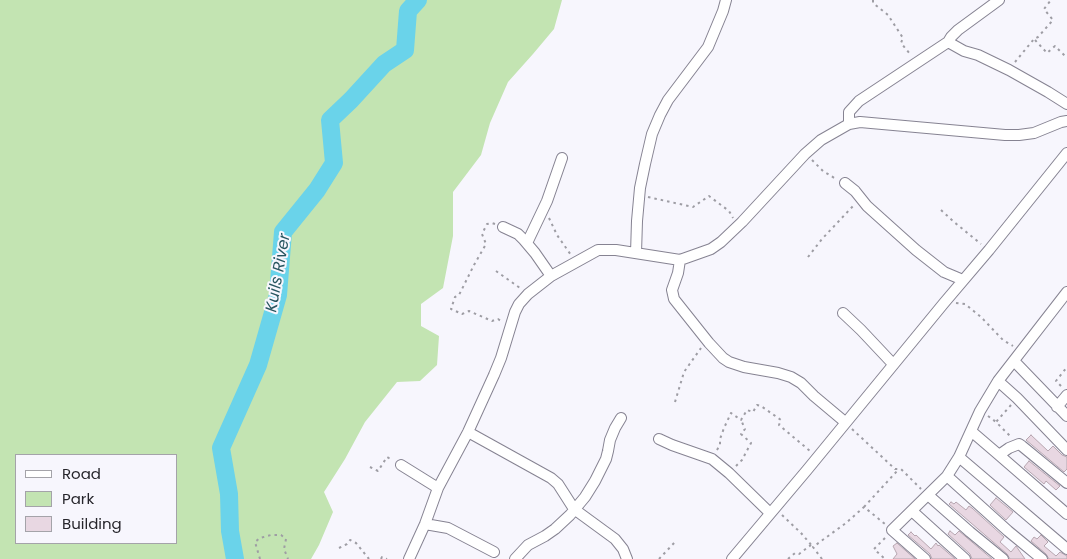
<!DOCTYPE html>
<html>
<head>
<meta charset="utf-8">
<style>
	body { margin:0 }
	#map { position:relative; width:1067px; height:559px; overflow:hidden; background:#f7f6fd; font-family:Poppins,sans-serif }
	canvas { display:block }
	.legend { position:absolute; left:15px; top:454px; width:162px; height:90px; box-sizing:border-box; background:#f7f6fd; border:1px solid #a4a3a9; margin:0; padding:6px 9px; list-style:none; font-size:15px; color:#27262c }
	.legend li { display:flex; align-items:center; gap:10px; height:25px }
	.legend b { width:25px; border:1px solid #a4a3a9 }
</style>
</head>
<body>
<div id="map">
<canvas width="1067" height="559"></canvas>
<ul class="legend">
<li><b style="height:6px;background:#fff"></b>Road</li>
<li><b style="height:14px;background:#c3e4b2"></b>Park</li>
<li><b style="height:14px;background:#e8d7e2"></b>Building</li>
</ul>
</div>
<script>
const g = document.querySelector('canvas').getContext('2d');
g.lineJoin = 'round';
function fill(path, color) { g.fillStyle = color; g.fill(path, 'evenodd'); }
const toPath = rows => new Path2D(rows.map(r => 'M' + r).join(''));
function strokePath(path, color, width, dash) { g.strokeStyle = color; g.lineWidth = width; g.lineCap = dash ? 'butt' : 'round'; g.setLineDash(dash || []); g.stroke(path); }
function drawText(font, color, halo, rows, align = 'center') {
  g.font = font + ' Poppins,sans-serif'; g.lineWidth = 4; g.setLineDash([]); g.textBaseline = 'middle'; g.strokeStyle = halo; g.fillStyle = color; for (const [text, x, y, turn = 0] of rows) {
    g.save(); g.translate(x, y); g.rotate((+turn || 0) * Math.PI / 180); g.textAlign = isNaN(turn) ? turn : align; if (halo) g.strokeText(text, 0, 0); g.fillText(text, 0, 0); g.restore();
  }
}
const green = toPath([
	[0,0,562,0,554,29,533,54,508,82,490,123,481,155,453,192,453,236,443,288,421,304,421,326,439,336,437,365,420,381,397,382,365,422,345,459,324,492,333,512,319,545,311,559,0,559],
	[16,455,176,455,176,543,16,543]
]);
const river = toPath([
	[235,559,230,531,229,494,221,448,258,365,278,295,283,232,317,190,334,163,330,120,351,100,384,64,405,50,408,11,418,0]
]);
const building = toPath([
	[1031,435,1048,451,1053,446,1062,455,1067,457,1067,469,1064,472,1026,440,1031,435],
	[1029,461,1060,486,1056,490,1046,481,1044,484,1024,467,1029,461],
	[996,498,1013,512,1006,520,990,505,996,498],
	[951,502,954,504,956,502,966,510,969,506,972,508,1004,537,1000,542,1011,552,1016,546,1025,559,1010,559,1007,554,949,504,951,502],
	[950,531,955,535,959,531,992,559,972,559,970,554,948,534,950,531],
	[911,532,915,536,916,535,931,549,936,543,938,546,939,545,955,559,932,559,930,554,908,535,911,532],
	[1041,535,1048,542,1044,546,1056,556,1060,552,1067,556,1067,559,1049,559,1046,554,1031,541,1034,537,1037,539,1041,535],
	[897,543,915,559,893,559,897,554,893,546,897,543]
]);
const path = toPath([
	[873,0,873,3,888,15,903,38,901,43,910,54],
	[1035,40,1047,53,1055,46,1067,58],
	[1015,62,1034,39,1038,37,1053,20,1044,9,1051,0],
	[812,160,823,171,836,179],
	[648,197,693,207,709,196,729,211,733,218],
	[941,210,954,222,981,244],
	[549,218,557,235,571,255],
	[495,224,492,223,487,224,482,234,486,244,474,265,459,295,455,297,451,309,462,314,469,311,492,321,498,319,501,321],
	[808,257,822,239,854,205],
	[496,271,520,288],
	[956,303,965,304,981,317,1003,340,1013,346],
	[1061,386,1056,381,1067,367],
	[675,402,684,372,701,348],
	[1011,405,996,422,1012,438],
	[988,416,996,422],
	[852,429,895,469,901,469,921,489],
	[717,450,720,445,720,439,724,428,731,413,741,420,747,410,753,412,757,405,761,406,781,420,779,425,810,451],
	[736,466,742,460,751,443,741,434,745,429,741,420],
	[370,467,378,471,387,457,392,460],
	[864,507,898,470],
	[782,515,801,533,813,547],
	[885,538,874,549,885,559],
	[339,548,347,544,350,540,356,543,369,559],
	[260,559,255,542,260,538,271,535,281,535,286,539,284,549,288,559],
	[381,559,382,557,387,559],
	[659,559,675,542],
	[788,559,795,553,799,554,811,545],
	[822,559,813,547,846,523,864,507,885,524]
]);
const minor = toPath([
	[948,42,951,37,958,30,999,0],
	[849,124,849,112,859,101,948,42,964,51,978,55,1009,70,1048,92,1067,104],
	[845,183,855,191,867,206,916,250,944,272,963,280],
	[503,227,518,234,524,240,535,253,551,276],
	[527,243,547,201,562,158],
	[636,253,637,221,640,188,645,164,652,134,660,115,668,100,708,47,723,11,726,0],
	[843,313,861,330,893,364],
	[1014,361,1067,416],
	[998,381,1017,398,1067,450],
	[1057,407,1067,395],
	[845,422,814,396,801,383,791,377,778,373,744,367,729,362,723,358,709,343,674,299,672,290,678,273,680,260,711,249,721,242,742,222,805,154,821,140,849,124,860,122,1005,135,1019,135,1034,133,1061,122,1067,121],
	[971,431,999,455],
	[468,432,551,478,558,484,574,509,615,539,623,549,627,559],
	[659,439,672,445,712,459,729,473,770,513],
	[959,457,1067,549],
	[401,465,438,488],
	[947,476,1008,531,1042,559],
	[1067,483,1022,446,1019,444,1009,448,999,455,1067,514],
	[928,495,970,532,1003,559],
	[912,511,965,559],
	[425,524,448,528,494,552],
	[409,559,425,524,438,488,468,432,494,375,501,358,515,312,519,304,528,294,551,276,598,250,616,250,680,260],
	[515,559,528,545,545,536,555,529,570,515,585,497,595,481,606,459,608,451,610,440,615,428,621,418],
	[732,559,807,470,944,303,989,250,1067,153],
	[925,559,892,530,947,476,959,457,980,411,998,381,1067,292]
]);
const waterNames = [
	["Kuils River",279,273,-80]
];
fill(green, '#c3e4b2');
strokePath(river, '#6ad3ea', 18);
fill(building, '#e8d7e2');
strokePath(building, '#b7a6b0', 1);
strokePath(minor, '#868392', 12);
strokePath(path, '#9e9da4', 2, [2.5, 4]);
strokePath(minor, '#fff', 10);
drawText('italic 16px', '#27555f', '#f7f6fd', waterNames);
</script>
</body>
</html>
